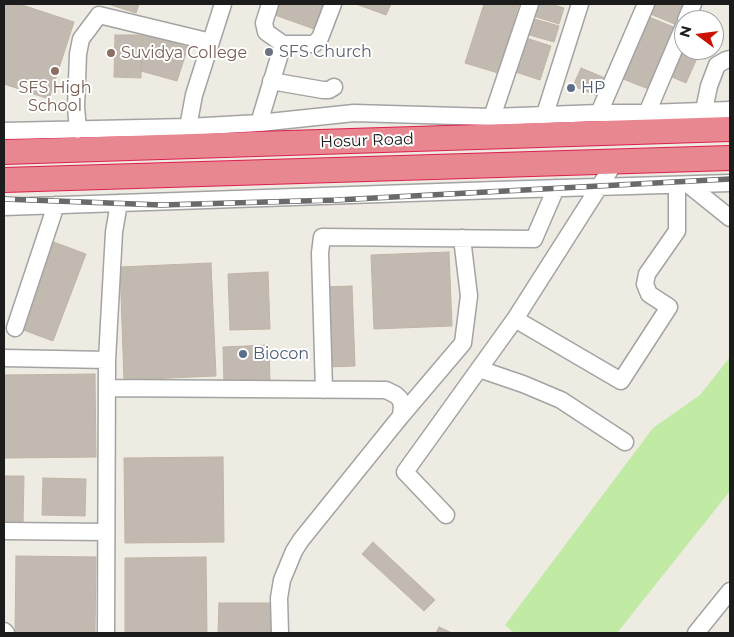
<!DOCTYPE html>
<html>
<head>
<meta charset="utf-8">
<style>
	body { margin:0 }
	#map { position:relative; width:734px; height:637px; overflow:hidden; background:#eeebe2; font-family:Montserrat,sans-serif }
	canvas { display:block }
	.frame { position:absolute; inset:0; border:5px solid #1c1c1c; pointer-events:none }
	.north { position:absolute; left:674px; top:10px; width:50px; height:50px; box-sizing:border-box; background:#fff; border:1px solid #a4a4a4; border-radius:50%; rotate:285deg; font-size:14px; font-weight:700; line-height:20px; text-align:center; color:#1c1c1c }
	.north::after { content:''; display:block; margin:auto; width:18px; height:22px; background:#c91200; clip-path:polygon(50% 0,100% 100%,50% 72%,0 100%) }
</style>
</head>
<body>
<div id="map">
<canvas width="734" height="637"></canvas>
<div class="frame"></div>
<div class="north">N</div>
</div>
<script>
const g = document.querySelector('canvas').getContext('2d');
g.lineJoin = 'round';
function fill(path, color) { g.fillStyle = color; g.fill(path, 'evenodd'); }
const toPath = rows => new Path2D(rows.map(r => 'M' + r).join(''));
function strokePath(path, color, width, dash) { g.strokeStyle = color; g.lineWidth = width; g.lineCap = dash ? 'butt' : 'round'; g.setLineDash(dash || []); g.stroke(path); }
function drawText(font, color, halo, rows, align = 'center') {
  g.font = font + ' Montserrat,sans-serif'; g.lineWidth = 4; g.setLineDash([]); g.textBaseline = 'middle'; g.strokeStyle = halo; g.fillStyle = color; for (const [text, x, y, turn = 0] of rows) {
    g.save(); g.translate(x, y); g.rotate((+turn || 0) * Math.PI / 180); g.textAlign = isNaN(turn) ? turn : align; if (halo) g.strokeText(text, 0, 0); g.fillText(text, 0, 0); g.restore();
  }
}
const grass = toPath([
	[730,357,730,491,617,633,514,633,505,625,653,428,700,395]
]);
const building = toPath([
	[4,4,19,4,74,22,49,99,4,84,4,4],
	[108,4,139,4,136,13,108,4],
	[276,4,323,4,314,29,272,14,276,4],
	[356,4,391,4,386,15,356,4],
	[484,4,519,4,498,73,465,63,484,4],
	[534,4,551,4,564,8,559,24,530,15,534,4],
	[652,4,686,4,677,25,648,13,652,4],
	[644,15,676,28,651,90,618,77,644,15],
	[531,18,559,26,554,42,526,34,531,18],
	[143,34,188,47,177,81,141,71,143,34],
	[115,35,142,35,141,78,114,77,115,35],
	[526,38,551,46,540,80,516,72,526,38],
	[676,49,697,58,686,83,665,74,676,49],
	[581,68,605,78,598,96,573,86,581,68],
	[51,241,86,254,53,341,18,328,51,241],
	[449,252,452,326,374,329,371,255,449,252],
	[211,263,216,376,124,380,120,267,211,263],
	[268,272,270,329,230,330,228,274,268,272],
	[352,286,355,366,327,367,323,287,352,286],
	[269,345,270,383,224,385,223,347,269,345],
	[95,374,96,457,4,458,4,375,95,374],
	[223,457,224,542,125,543,124,458,223,457],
	[4,476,24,476,23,523,4,523,4,476],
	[43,478,86,479,85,516,42,515,43,478],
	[373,542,435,600,424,611,362,554,373,542],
	[16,556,96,557,95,633,15,633,16,556],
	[206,557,207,633,125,633,125,558,206,557],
	[219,603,274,603,274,633,218,633,219,603],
	[439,627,452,633,436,633,439,627]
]);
const minor = toPath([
	[270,4,264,23,266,32,283,44,314,44,320,38,333,4],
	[686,20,693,4],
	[271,81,323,90,329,90,334,87],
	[704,110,709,86,717,65,726,60,730,59],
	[599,113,646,4],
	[647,113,684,26],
	[545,114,580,4],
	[492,117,530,4],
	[259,123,283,44],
	[188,127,194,95,223,4],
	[78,130,76,107,78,54,81,39,99,15,211,42],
	[4,131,188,127,259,123,354,113,492,117,599,113,647,113,730,110],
	[689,185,730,218],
	[4,207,496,190,730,183],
	[515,319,621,381,669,307,649,294,645,284,647,274,677,231,677,185],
	[15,328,56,205],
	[4,358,107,360],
	[479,369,523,384,561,400,625,442],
	[107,388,386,390,396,395,400,399,402,405,401,416,301,540,294,551,282,580,279,598,280,633],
	[324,390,320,253,322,237,534,239,556,188],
	[401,416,463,343,469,296,462,238],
	[446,515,405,472,515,319,615,162],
	[4,531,106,532],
	[4,631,6,633],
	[106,633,107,360,114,232,119,203],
	[696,633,730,591]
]);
const highway = toPath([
	[4,152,730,129],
	[4,180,730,158]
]);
const rail = toPath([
	[4,199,161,205,337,200,730,179]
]);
const markers = [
	[269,52,5,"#6b7280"],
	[111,53,5,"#8d6e63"],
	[55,71,5,"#8d6e63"],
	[571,88,5,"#5c6f8a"],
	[243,354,5,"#5c6f8a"]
];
const worshipNames = [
	["SFS Church",279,52]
];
const educationNames = [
	["Suvidya College",121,53],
	["SFS High",55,88,"center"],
	["School",55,106,"center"]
];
const serviceNames = [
	["HP",581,88],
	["Biocon",253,354]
];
const streetNames = [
	["Hosur Road",367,141,-2]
];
fill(grass, '#c1eaa5');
fill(building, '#c2bab1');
strokePath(building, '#c0b3a4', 1);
strokePath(minor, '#a3a3a3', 19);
strokePath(highway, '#dc1f4e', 26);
strokePath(minor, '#fff', 16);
strokePath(highway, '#e88790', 24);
strokePath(rail, '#6a6a6a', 5.5);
strokePath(rail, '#fff', 4, [11]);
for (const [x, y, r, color] of markers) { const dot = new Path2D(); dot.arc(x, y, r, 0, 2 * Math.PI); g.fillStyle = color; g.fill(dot); strokePath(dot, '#fff', 2); }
drawText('16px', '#5b616d', '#fff', worshipNames, 'left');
drawText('16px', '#785e54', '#fff', educationNames, 'left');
drawText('16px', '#4e5e75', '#fff', serviceNames, 'left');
drawText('16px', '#1c1c1c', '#fff', streetNames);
</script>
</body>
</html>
